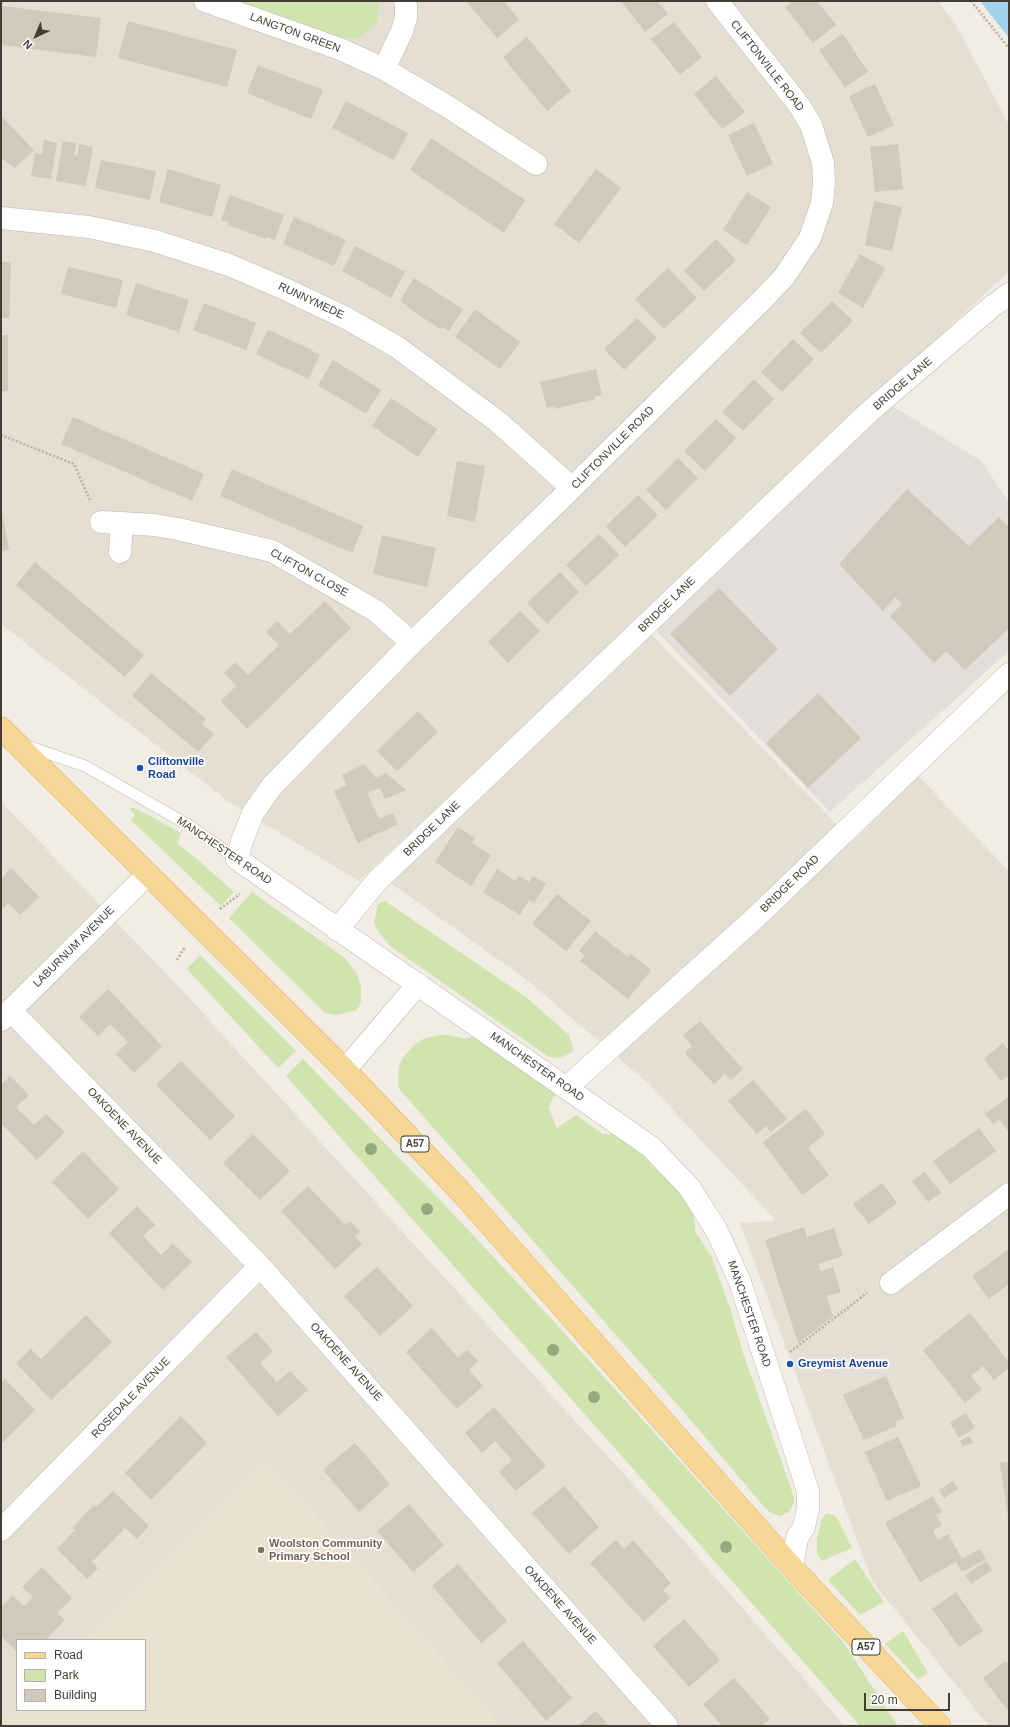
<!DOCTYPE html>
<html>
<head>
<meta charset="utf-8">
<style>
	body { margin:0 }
	#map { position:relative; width:1010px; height:1727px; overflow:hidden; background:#f1ede4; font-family:Arial,sans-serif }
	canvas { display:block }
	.frame { position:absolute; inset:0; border:2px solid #433d35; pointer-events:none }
	.legend { position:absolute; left:16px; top:1639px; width:130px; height:72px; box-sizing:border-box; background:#fff; border:1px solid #b4b1ae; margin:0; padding:5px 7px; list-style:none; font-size:12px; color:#433d35 }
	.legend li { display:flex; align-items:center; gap:8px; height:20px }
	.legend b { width:20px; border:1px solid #b4b1ae }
	.north { position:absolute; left:16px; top:16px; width:40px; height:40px; -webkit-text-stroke:3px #fff; paint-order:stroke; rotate:224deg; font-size:11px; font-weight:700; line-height:16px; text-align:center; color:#433d35 }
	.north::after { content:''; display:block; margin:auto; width:14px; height:18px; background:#433d35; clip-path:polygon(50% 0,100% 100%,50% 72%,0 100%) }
	.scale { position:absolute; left:864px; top:1693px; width:86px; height:18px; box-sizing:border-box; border:2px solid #433d35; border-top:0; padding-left:5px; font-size:12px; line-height:14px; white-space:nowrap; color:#433d35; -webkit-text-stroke:3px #fff; paint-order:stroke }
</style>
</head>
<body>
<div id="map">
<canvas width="1010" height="1727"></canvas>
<div class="frame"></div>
<ul class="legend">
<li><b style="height:5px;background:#f8d796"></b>Road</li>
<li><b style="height:11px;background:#cfe4af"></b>Park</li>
<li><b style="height:11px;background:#d2c8bb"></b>Building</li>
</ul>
<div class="north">N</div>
<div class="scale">20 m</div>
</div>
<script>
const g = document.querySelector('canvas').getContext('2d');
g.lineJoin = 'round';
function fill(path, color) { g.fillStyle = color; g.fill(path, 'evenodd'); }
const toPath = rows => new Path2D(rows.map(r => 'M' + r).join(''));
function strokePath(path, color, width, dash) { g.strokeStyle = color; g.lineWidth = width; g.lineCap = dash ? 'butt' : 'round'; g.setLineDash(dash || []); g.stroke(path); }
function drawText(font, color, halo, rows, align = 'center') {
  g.font = font + ' Arial,sans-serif'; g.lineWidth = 3.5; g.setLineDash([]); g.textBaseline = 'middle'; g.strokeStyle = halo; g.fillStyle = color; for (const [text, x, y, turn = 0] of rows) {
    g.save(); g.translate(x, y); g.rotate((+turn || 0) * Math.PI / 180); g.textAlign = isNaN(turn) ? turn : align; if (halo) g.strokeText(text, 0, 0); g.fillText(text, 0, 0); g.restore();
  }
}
const residential = toPath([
	[1,1,938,1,955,23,1009,125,1009,271,359,881,229,802,1,624],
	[647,630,853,841,918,776,1009,871,1009,1726,989,1726,872,1581,740,1223,776,1221,649,1084,527,980,385,879],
	[1,802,180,988,663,1517,845,1726,1,1726],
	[17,1640,145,1640,145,1710,17,1710]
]);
const industrial = toPath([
	[891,405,981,461,1009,502,1009,651,830,812,652,626]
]);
const education = toPath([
	[267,1460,502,1726,1,1726,1,1722,17,1706,17,1710,145,1710,145,1640,84,1640]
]);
const green = toPath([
	[235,1,376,1,379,6,377,23,358,39,321,34],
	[133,808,139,810,181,833,177,844,196,858,234,892,221,906,131,820,135,815,130,809],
	[252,892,345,958,357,974,361,985,361,1002,357,1010,336,1015,325,1013,229,918],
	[385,901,526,997,569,1035,573,1048,572,1052,560,1058,549,1057,390,946,377,930,374,922,378,904],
	[200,955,296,1051,278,1068,187,969],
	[479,1034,559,1088,548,1107,557,1128,576,1115,603,1134,622,1134,633,1142,652,1166,683,1193,694,1215,695,1231,711,1256,717,1272,731,1311,742,1350,794,1497,794,1503,789,1512,780,1516,771,1513,766,1509,682,1410,401,1091,398,1085,399,1067,402,1059,414,1045,423,1039,439,1035,449,1035,466,1039],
	[303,1059,442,1202,558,1326,843,1642,898,1726,860,1726,286,1076],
	[827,1513,833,1515,838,1519,852,1548,822,1561,817,1554,817,1540,821,1520],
	[855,1559,884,1602,860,1615,828,1580],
	[903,1631,928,1673,918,1679,885,1644]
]);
const water = toPath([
	[980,1,1009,1,1009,38]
]);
const building = toPath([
	[466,1,504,1,519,20,497,38],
	[621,1,657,1,668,14,645,32],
	[793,1,817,1,836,25,813,43,785,7],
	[1,6,101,18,96,57,1,45],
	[128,21,237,50,227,87,118,58],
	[674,22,702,57,680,75,651,39],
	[843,34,868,72,845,87,819,50],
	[527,37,571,91,547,111,503,57],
	[258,65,323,90,311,119,247,93],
	[716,76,745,112,722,129,694,94],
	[875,84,894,125,868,137,849,96],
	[346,101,408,133,394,160,332,128],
	[1,116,34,150,15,168,1,158],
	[754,123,773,164,747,176,728,135],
	[431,138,525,200,504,233,410,170],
	[44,140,57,143,51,179,31,176,35,153,42,154],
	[63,141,76,143,74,155,77,156,79,144,93,147,86,186,56,181],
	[898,144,903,189,875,192,870,147],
	[101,160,156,171,150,200,95,188],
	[168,169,221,185,212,217,159,202],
	[596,169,621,188,579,243,554,224],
	[747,192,771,207,747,245,723,230],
	[230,195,284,215,275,240,267,237,266,239,228,225,229,223,221,220],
	[874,201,902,207,892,251,865,245],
	[294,217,346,240,334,266,283,244],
	[716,239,736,260,704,291,684,271],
	[355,246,405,272,391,298,342,271],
	[860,254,885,268,863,308,838,293],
	[1,262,11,262,9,318,1,318],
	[68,267,123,280,116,308,61,294],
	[668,268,697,298,664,329,635,299],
	[414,278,463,309,449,331,442,327,440,329,407,307,408,306,400,301],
	[136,283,189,300,179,332,126,315],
	[832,301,853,321,821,353,800,333],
	[204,303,256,323,246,350,193,330],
	[475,309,520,342,500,369,455,337],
	[637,318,657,338,624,370,604,349],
	[268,330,313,350,312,351,320,355,308,379,256,354],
	[1,335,8,335,8,391,1,391],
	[793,339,814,359,782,392,761,372],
	[333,360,381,390,366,414,318,385],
	[596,369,602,395,594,397,595,399,555,409,555,406,547,408,540,382],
	[754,379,774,399,743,431,722,412],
	[391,398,437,429,418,457,372,426],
	[73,417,204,474,192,501,61,444],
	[716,419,736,438,705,471,684,451],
	[678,458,698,478,666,510,646,490],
	[457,461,485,466,475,522,447,516],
	[232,469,363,526,352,553,220,496],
	[907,489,969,546,999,517,1009,527,1009,628,965,670,946,651,934,663,890,616,902,604,895,597,883,611,839,564],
	[638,495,658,515,625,547,606,526],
	[1,504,9,550,1,551],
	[599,534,619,555,586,586,566,565],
	[382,535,436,548,427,587,373,574],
	[35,562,144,655,125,677,16,585],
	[560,572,579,592,547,624,527,603],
	[719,588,778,649,730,696,670,634],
	[325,601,351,628,247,729,221,701,236,686,224,673,235,662,248,675,279,645,266,632,277,621,290,634],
	[520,611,540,631,508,663,488,642],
	[151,673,206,719,202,724,214,734,198,752,132,696],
	[818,693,861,738,808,788,766,743],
	[418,711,438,732,397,771,377,751],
	[364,764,376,778,386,773,406,790,385,799,380,788,367,793,379,819,393,813,398,824,358,843,334,791,347,785,342,775],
	[458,827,475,838,472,843,491,855,471,886,435,862],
	[11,868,39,897,20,915,8,903,1,910,1,879],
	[497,869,515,881,519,876,529,882,533,876,546,884,534,903,529,900,520,915,483,892],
	[557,894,591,921,566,951,532,924],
	[595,931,628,957,630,953,651,970,628,999,580,961,585,955,579,951],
	[108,989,162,1046,134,1073,116,1054,128,1042,110,1024,98,1036,79,1017],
	[700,1021,743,1069,731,1080,725,1074,714,1084,685,1053,692,1046,683,1035],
	[1003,1043,1009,1051,1009,1075,1001,1081,984,1059],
	[181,1061,235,1116,210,1140,156,1085],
	[10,1076,29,1095,16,1107,34,1125,46,1114,65,1132,37,1160,1,1123,1,1085],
	[753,1080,787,1119,771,1132,766,1126,757,1134,728,1101],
	[1009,1096,1009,1132,999,1119,993,1124,985,1114],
	[806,1109,825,1134,808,1148,829,1175,802,1195,763,1142],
	[979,1128,996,1151,950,1184,933,1161],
	[253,1134,290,1171,260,1200,223,1163],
	[83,1151,119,1189,88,1219,52,1182],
	[925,1172,941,1193,928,1202,912,1181],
	[882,1183,897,1203,869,1224,853,1204],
	[308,1186,345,1225,350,1221,360,1232,355,1236,362,1244,335,1269,281,1211],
	[137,1206,155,1225,143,1236,161,1255,173,1243,192,1262,163,1290,109,1233],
	[804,1227,807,1237,834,1228,843,1256,818,1264,821,1271,833,1267,841,1292,827,1296,833,1316,798,1343,765,1240],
	[1009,1249,1009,1284,989,1299,972,1276],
	[377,1267,413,1306,380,1336,344,1296],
	[970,1313,1009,1362,1009,1368,994,1380,983,1366,971,1376,982,1389,965,1403,923,1350],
	[86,1315,112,1342,51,1400,16,1363,31,1349,41,1359],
	[432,1328,458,1358,467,1350,478,1361,469,1370,483,1386,457,1409,406,1352],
	[256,1332,273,1351,260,1363,277,1382,290,1371,308,1390,278,1416,226,1357],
	[886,1376,904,1418,895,1422,897,1426,864,1440,843,1395],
	[5,1379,35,1410,1,1444,1,1383],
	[494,1407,546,1466,516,1491,499,1472,512,1460,495,1441,482,1453,465,1433],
	[966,1413,975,1428,959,1438,950,1423],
	[181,1416,207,1443,151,1500,125,1473],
	[969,1436,973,1442,963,1447,960,1441],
	[898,1437,921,1486,887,1501,865,1452],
	[355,1443,390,1484,359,1512,323,1470],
	[1009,1462,1009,1517,1008,1517,1000,1463],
	[953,1481,958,1489,944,1498,939,1490],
	[564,1486,599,1527,569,1554,532,1513],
	[113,1491,149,1526,137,1539,125,1528,92,1562,98,1568,87,1579,57,1549,75,1530,72,1528,94,1505,96,1507],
	[933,1496,942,1512,936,1515,942,1525,933,1531,938,1540,948,1534,962,1559,980,1549,986,1559,962,1572,956,1562,920,1582,885,1523],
	[409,1504,444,1545,413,1572,377,1531],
	[616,1540,624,1549,633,1540,671,1583,663,1590,670,1598,644,1622,590,1563],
	[986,1561,992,1570,971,1584,965,1575],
	[458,1564,507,1621,481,1643,432,1586],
	[42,1567,72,1598,57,1613,65,1620,45,1640,17,1640,17,1652,1,1636,1,1607,13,1595,24,1606,33,1597,22,1587],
	[956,1592,983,1631,959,1647,932,1609],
	[684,1619,720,1660,689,1687,653,1646],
	[523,1641,572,1698,546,1721,497,1663],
	[1006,1661,1009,1665,1009,1712,983,1678],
	[734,1678,770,1719,761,1726,722,1726,703,1704],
	[596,1711,609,1726,578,1726]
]);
const path = toPath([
	[971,1,1009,48],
	[1,435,74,464,90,500],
	[220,909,240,894],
	[177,960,185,947],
	[790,1352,867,1293]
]);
const service = toPath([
	[24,745,85,766,190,826,237,859]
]);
const minor = toPath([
	[205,1,340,49,384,69,450,108,536,164],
	[717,1,799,105,811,125,823,163,824,182,822,203,810,238,784,277,764,298,572,488,412,643,272,786,253,813,242,841,237,859,651,1147,689,1187,717,1231,740,1282,808,1491,808,1509,804,1527,797,1538,792,1567],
	[384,69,402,31,406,18,406,6,405,1],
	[1,218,89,227,155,241,229,265,285,289,346,318,397,347,497,421,572,488],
	[101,522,122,523,120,552],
	[122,523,154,525,178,529,272,551,376,611,412,643],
	[337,930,376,882,869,412,990,308,1009,294],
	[11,1011,260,1266,667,1726],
	[1,1020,148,874],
	[345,1070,418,984],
	[566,1088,754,919,1009,674],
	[891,1283,1009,1194],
	[1,1530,260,1266]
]);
const primary = toPath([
	[1,728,345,1070,460,1191,792,1567,940,1726]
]);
const trees = [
	[371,1149],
	[427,1209],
	[553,1350],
	[594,1397],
	[726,1547]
];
const markers = [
	[140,768,4,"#1a4fb4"],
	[790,1364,4,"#1a4fb4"],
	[261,1550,4,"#8d6e63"]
];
const shields = [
	[415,1144,28],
	[866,1647,28]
];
const shieldNames = [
	["A57",415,1144],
	["A57",866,1647]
];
const streetNames = [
	["LANGTON GREEN",295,33,20],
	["CLIFTONVILLE ROAD",767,66,52],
	["RUNNYMEDE",311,301,25],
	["BRIDGE LANE",903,384,-41],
	["CLIFTONVILLE ROAD",613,448,-45],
	["CLIFTON CLOSE",309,573,29],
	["BRIDGE LANE",667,605,-44],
	["BRIDGE LANE",432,829,-44],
	["MANCHESTER ROAD",224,851,34],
	["BRIDGE ROAD",790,884,-44],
	["LABURNUM AVENUE",74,947,-45],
	["MANCHESTER ROAD",537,1067,35],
	["OAKDENE AVENUE",124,1126,46],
	["MANCHESTER ROAD",749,1314,71],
	["OAKDENE AVENUE",346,1362,48],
	["ROSEDALE AVENUE",131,1398,-46],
	["OAKDENE AVENUE",560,1605,48]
];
const transitNames = [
	["Cliftonville",148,762],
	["Road",148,775],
	["Greymist Avenue",798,1364]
];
const educationNames = [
	["Woolston Community",269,1544],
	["Primary School",269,1557]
];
fill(residential, '#e5ded3');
fill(industrial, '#e3ded9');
fill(education, '#eae1cf');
fill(green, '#cfe4af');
fill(water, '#a3d2ec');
fill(building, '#d2c8bb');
strokePath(service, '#bfb7ab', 12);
strokePath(minor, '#bfb7ab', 23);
strokePath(primary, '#dcb367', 23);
strokePath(path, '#bdaf9a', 2.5, [2, 2]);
strokePath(service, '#fff', 11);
strokePath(minor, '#fff', 22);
strokePath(primary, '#f8d796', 22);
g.fillStyle = '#95a97f';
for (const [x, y] of trees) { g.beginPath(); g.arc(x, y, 6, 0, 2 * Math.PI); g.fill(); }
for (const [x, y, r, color] of markers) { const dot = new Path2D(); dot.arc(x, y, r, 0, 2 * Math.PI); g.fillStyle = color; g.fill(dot); strokePath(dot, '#fff', 1.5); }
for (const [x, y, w] of shields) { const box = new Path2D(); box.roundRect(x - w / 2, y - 8, w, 16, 3); g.fillStyle = '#fff'; g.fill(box); strokePath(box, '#433d35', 1); }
drawText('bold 10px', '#433d35', null, shieldNames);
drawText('11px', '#433d35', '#fff', streetNames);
drawText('bold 11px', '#164399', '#fff', transitNames, 'left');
drawText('bold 11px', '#785e54', '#fff', educationNames, 'left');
</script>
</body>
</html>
